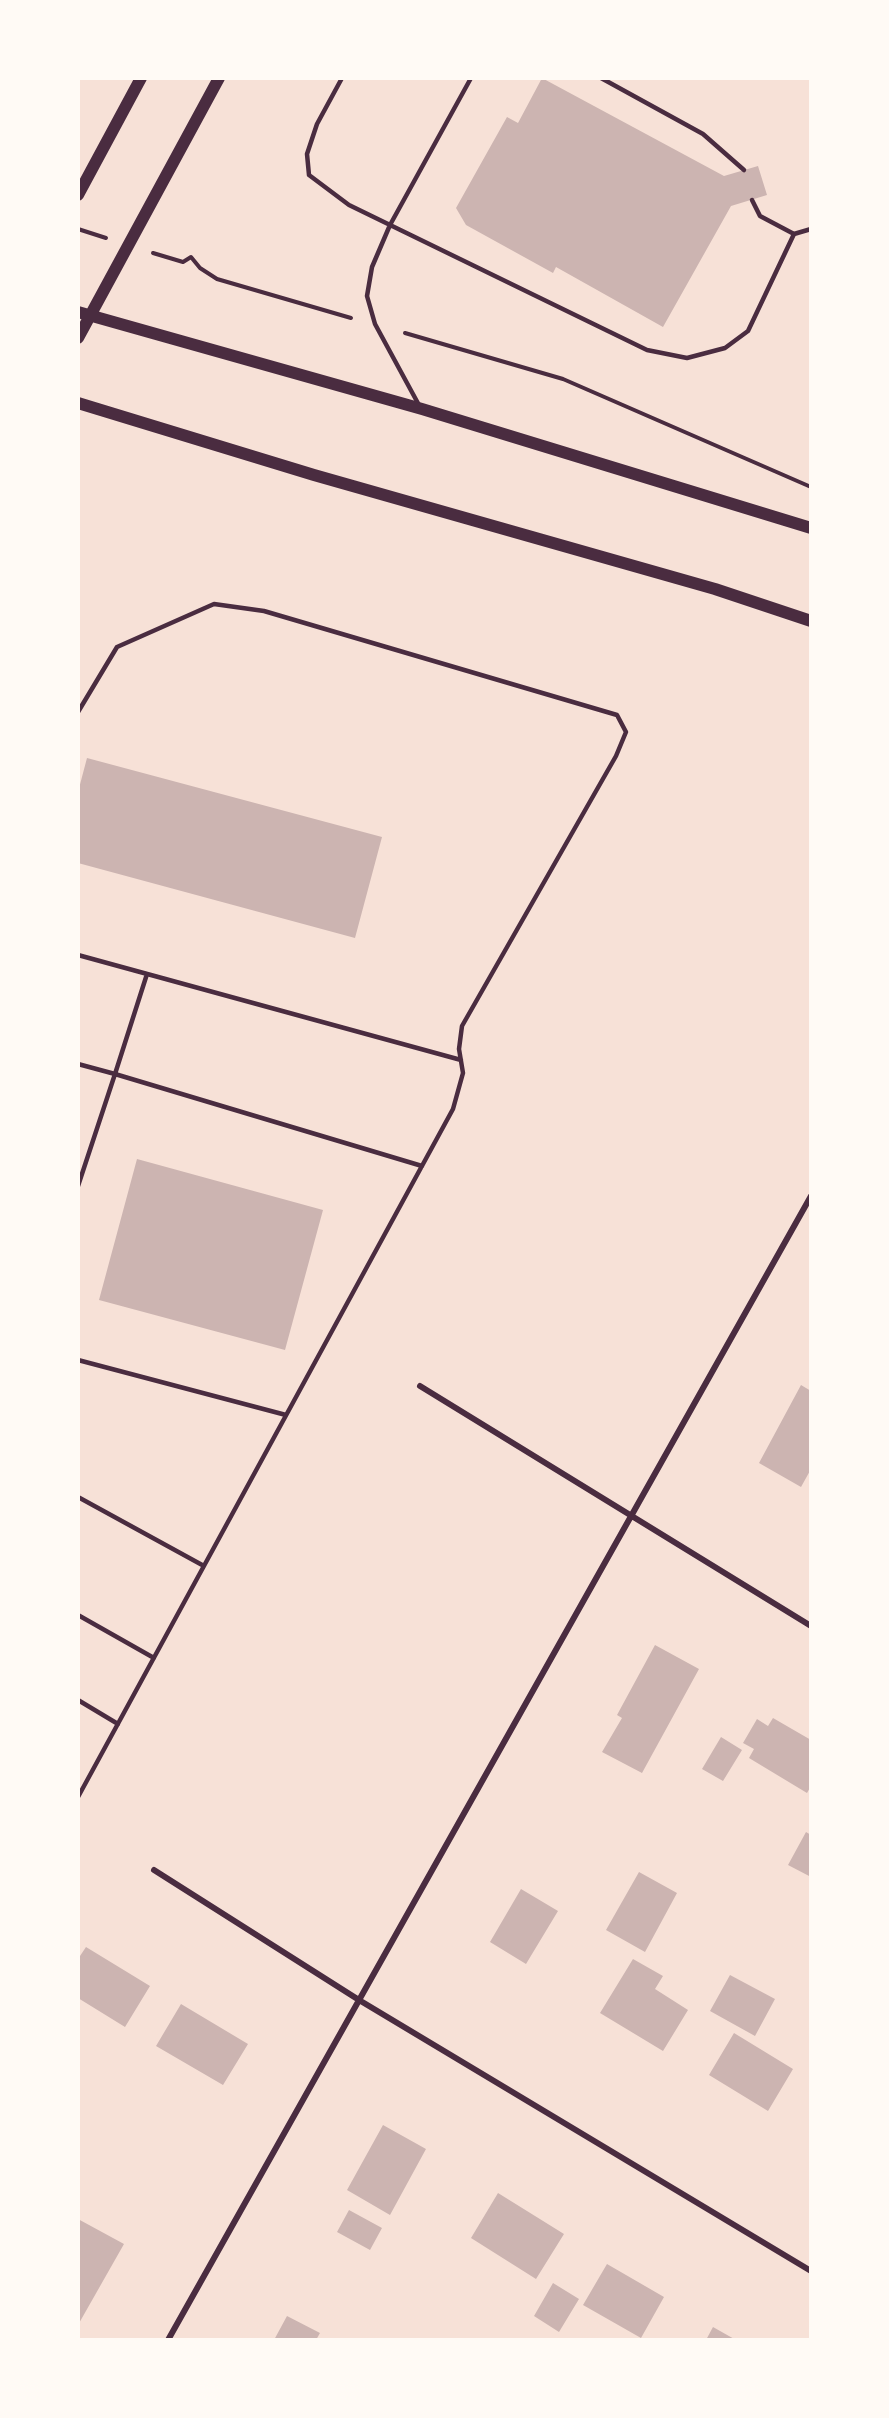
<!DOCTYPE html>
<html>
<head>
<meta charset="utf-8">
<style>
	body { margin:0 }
	#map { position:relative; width:889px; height:2418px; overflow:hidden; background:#f7e1d7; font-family:"IBM Plex Sans",sans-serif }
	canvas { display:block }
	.frame { position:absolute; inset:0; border:80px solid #fffaf5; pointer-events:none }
</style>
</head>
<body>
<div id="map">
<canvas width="889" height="2418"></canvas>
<div class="frame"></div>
</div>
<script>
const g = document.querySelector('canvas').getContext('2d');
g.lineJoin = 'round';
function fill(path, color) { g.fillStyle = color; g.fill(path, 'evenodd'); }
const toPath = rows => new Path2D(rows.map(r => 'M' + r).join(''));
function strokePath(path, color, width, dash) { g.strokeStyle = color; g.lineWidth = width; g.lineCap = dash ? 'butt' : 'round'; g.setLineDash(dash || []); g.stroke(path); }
const building = toPath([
	[542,78,724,176,758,166,767,195,731,206,663,327,556,267,553,273,466,225,456,208,507,117,518,123],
	[87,758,382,837,355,938,78,863,78,792],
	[137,1159,323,1210,285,1350,99,1300],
	[801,1385,811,1391,811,1469,801,1487,759,1463],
	[655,1645,699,1669,642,1773,602,1752,622,1718,617,1715],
	[773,1718,811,1740,811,1786,807,1793,749,1758,754,1749,743,1743,757,1719,768,1726],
	[721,1737,742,1750,723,1781,702,1769],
	[806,1832,811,1835,811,1877,788,1865],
	[639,1872,677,1893,645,1952,606,1930],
	[521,1889,558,1911,526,1964,490,1942],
	[86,1947,150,1986,125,2027,78,1998,78,1959],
	[633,1959,663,1976,655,1989,688,2010,663,2051,600,2013],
	[730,1975,775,1999,755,2036,710,2011],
	[181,2004,248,2044,223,2085,156,2046],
	[734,2033,793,2069,768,2111,709,2075],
	[383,2125,426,2149,390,2215,347,2190],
	[498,2193,564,2234,536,2279,471,2238],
	[349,2210,382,2228,370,2250,337,2232],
	[78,2219,124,2244,78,2325],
	[607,2264,664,2297,641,2338,583,2305],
	[553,2283,579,2299,559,2332,534,2316],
	[287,2316,320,2333,316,2340,274,2340],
	[713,2327,736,2340,706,2340]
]);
const path = toPath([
	[78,229,106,238],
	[153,253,183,262,191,257,200,268,217,279,351,318],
	[405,333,563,379,811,487]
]);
const service = toPath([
	[342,78,317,124,307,154,309,175,349,205,647,350,687,358,725,348,748,331,794,234,811,229],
	[601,78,703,134,744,170],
	[752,200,760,216,794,234],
	[420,407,375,324,367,296,372,267,390,225,471,78],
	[78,712,117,647,214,604,264,611,617,715,626,732,616,756,462,1026,459,1049,463,1073,453,1109,78,1797],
	[78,955,461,1060],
	[147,974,115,1074,422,1166],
	[78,1064,115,1074,78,1186],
	[78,1360,286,1415],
	[78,1497,204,1566],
	[78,1615,154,1658],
	[78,1700,118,1724]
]);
const minor = toPath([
	[420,1386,811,1626],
	[154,1870,359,2000,811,2271],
	[168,2340,811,1196]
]);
const secondary = toPath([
	[78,195,141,78],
	[78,312,422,409,811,528],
	[78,338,219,78],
	[78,403,314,475,715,589,811,621]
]);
fill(building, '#ccb4b1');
strokePath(path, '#4a2c40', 4);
strokePath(service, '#4a2c40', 4.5);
strokePath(minor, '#4a2c40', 6);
strokePath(secondary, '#4a2c40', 12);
</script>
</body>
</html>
